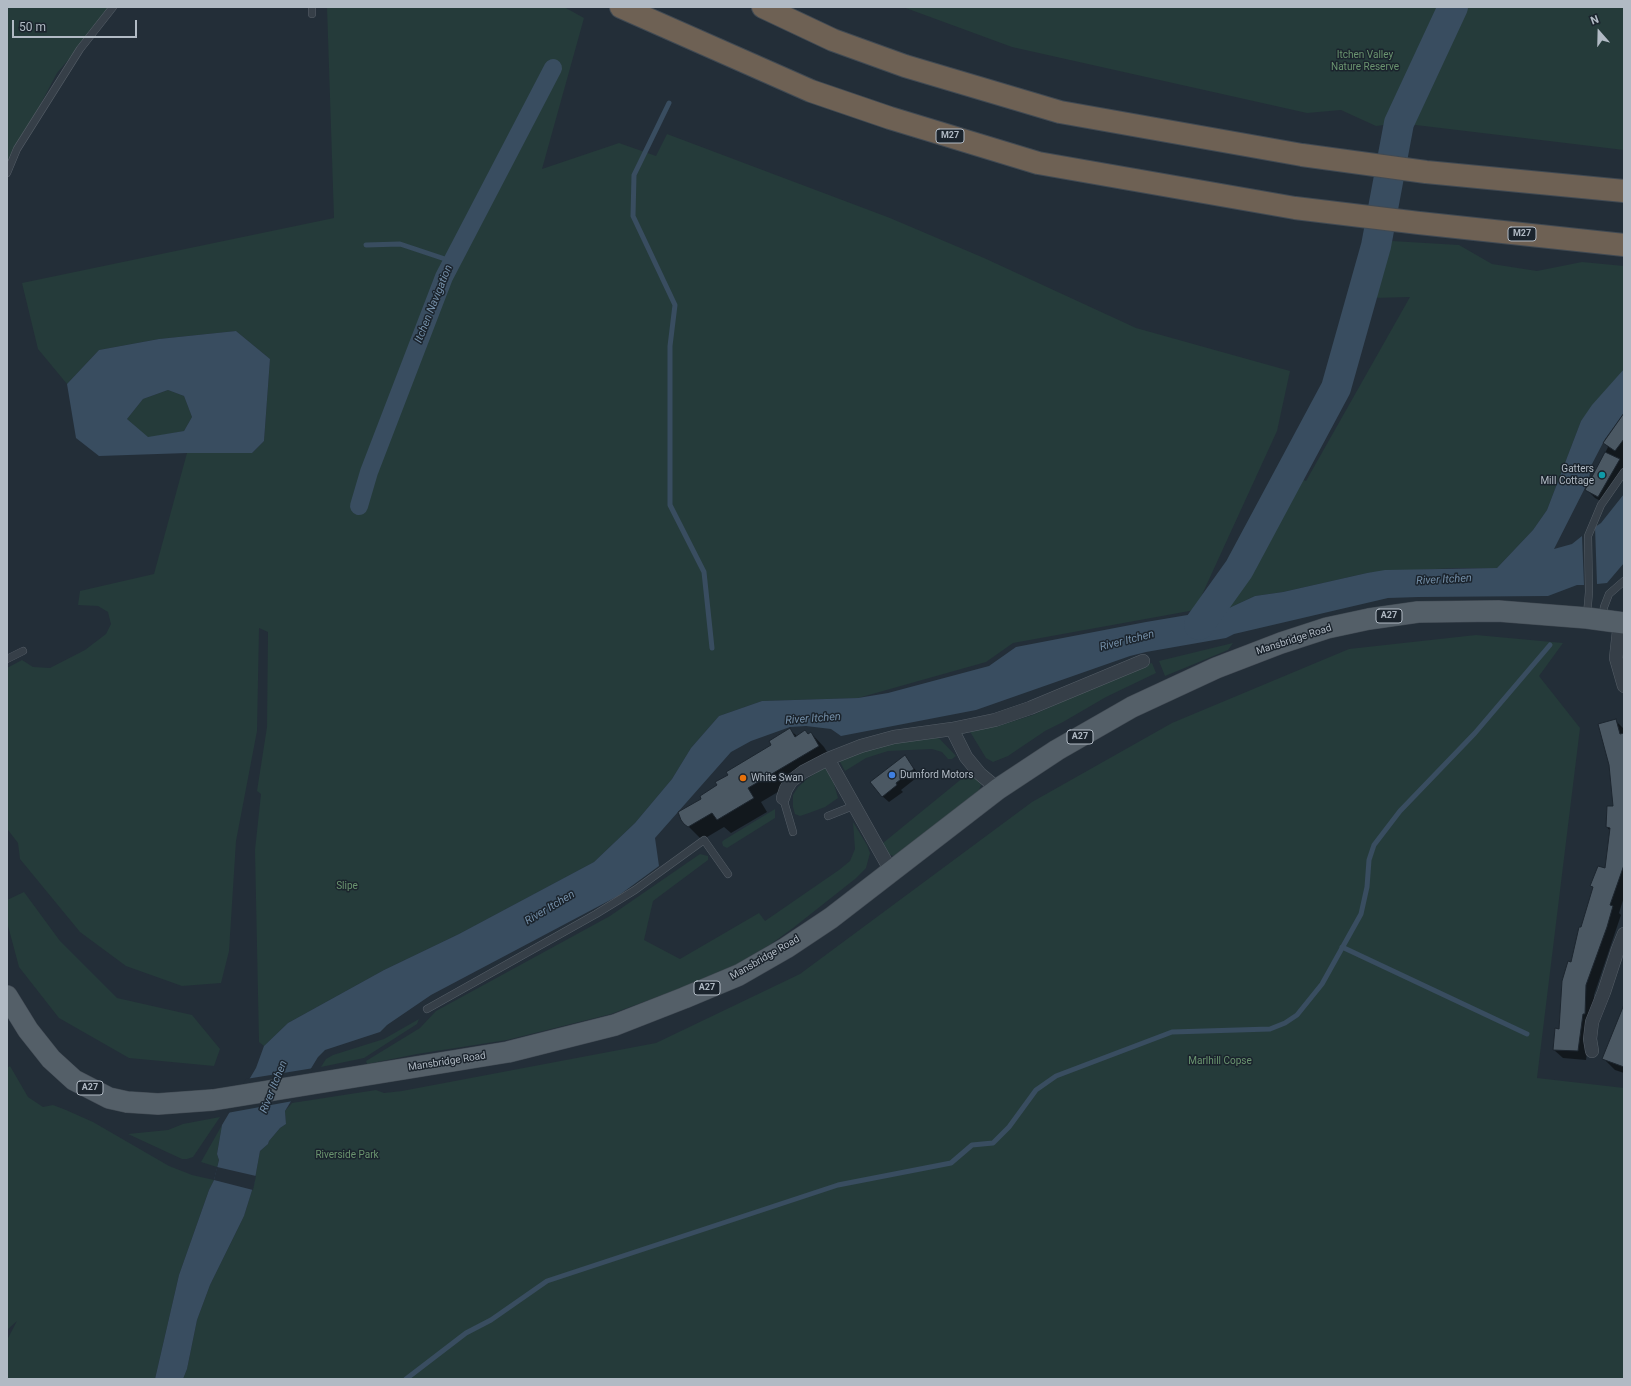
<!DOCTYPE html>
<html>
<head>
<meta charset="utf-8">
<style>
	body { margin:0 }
	#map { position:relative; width:1631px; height:1386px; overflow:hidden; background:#232e38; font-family:Roboto,sans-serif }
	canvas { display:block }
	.frame { position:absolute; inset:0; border:8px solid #b1bac4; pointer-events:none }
	.north { position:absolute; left:1579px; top:12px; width:40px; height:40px; -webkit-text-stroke:3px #1b242d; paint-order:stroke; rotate:340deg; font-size:11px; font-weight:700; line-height:16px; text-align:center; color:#b1bac4 }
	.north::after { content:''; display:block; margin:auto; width:14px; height:18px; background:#b1bac4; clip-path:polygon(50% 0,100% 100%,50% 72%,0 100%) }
	.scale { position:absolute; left:12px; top:20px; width:125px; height:18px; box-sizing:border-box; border:2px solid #b1bac4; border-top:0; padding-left:5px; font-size:12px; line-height:14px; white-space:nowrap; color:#b1bac4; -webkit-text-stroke:3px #1b242d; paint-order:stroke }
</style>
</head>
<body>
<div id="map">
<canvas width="1631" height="1386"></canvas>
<div class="frame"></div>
<div class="north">N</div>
<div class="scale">50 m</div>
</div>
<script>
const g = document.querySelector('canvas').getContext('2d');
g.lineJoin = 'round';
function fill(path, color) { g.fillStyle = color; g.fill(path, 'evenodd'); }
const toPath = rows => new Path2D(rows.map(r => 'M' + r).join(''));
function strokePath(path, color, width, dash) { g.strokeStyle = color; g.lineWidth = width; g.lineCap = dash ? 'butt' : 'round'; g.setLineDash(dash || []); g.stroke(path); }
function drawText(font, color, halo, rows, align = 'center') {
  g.font = font + ' Roboto,sans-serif'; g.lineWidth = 3; g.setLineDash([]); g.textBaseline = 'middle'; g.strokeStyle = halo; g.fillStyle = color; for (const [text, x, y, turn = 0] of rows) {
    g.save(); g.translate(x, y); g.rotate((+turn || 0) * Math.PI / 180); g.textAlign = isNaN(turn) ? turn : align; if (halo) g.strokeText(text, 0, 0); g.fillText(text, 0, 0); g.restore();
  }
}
const green = toPath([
	[7,7,113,7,57,73,7,167],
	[327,7,564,7,584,18,542,169,619,143,656,156,667,134,890,218,984,258,1136,328,1290,371,1277,431,1195,610,1013,643,986,662,858,698,762,701,719,716,691,748,672,779,635,823,594,862,459,934,384,970,288,1023,264,1046,259,1042,255,850,261,794,257,791,267,727,268,632,259,628,257,731,236,841,229,951,221,983,182,986,126,966,80,932,20,859,18,843,8,830,7,831,7,668,22,660,33,667,50,668,85,650,106,634,111,624,108,612,98,606,78,605,80,591,154,574,187,453,252,453,264,441,270,359,236,331,159,339,99,350,67,384,38,349,22,283,334,218],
	[903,7,1624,7,1624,150,1399,123,1376,126,1341,110,1307,113,1012,47],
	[1392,241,1459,245,1492,264,1537,271,1582,262,1624,266,1624,369,1581,421,1547,510,1533,530,1497,568,1453,568,1367,573,1283,592,1255,596,1229,608,1226,606,1238,591,1295,477,1306,481,1410,297,1372,298],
	[168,390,184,396,192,417,184,431,148,438,127,419,143,399],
	[1476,635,1563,643,1539,676,1580,728,1537,1078,1624,1088,1624,1379,183,1379,187,1369,197,1320,210,1285,244,1216,254,1184,260,1151,268,1144,269,1141,280,1128,286,1124,285,1111,292,1103,376,1090,384,1093,402,1091,656,1043,800,974,1032,802,1172,723,1349,649],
	[1233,643,1228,650,1165,676,1159,661],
	[1152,663,1156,673,1106,697,1063,722,1045,731,1008,756,993,762,986,758,969,730,995,727,1033,715,1144,665],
	[936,735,956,756,952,759,948,759,942,752,932,749,888,751,866,758,845,771,839,760,862,750],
	[825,767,834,784,838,798,825,807,809,813,800,816,795,814,793,807,793,795,798,787,807,779],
	[970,772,981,785,979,790,934,827,897,856,893,856,889,854,883,843],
	[775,809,775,818,727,848,723,846,722,842,724,840],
	[853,822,867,845,870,853,866,868,855,879,793,928,771,944,722,973,611,1014,507,1040,417,1054,367,1064,366,1061,420,1028,436,1011,610,916,700,854,708,856,708,860,653,901,644,940,680,959,759,913,765,921,839,870,850,861,855,849],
	[24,892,60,941,117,998,192,1015,220,1049,214,1066,129,1058,59,1018,19,967,7,922,7,900],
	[419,1019,417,1024,364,1058,321,1067,326,1059,333,1055,384,1039],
	[10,1066,28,1097,43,1107,53,1105,66,1110,93,1122,169,1166,192,1175,214,1180,209,1190,179,1275,155,1379,7,1379,7,1340,17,1321,7,1330,7,1068],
	[220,1117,193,1157,187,1159,182,1159,128,1134,168,1130,183,1124],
	[222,1125,217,1154,219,1160,217,1167,201,1162]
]);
const water = toPath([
	[236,331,270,359,264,441,252,453,187,453,99,456,76,438,67,384,99,350,159,339],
	[168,390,184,396,192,417,184,431,148,437,127,419,143,399],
	[1624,369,1624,413,1605,439,1592,464,1588,482,1554,549,1572,544,1582,536,1584,585,1577,585,1548,596,1419,597,1388,598,1234,634,1226,638,1146,652,1130,656,976,710,841,736,831,729,806,726,790,727,751,741,731,752,655,838,659,866,618,896,431,995,387,1025,380,1032,325,1050,318,1057,285,1111,286,1124,280,1128,269,1141,268,1144,260,1151,254,1184,244,1216,210,1285,197,1320,187,1369,183,1379,155,1379,179,1275,209,1190,214,1180,219,1160,217,1154,222,1125,256,1068,264,1046,288,1023,384,970,459,934,594,862,635,823,672,779,691,748,719,716,762,701,858,698,888,693,989,666,1016,647,1146,622,1229,608,1255,596,1283,592,1367,573,1385,570,1497,568,1533,530,1547,510,1581,421,1592,405],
	[1624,494,1624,563,1607,583,1597,584,1595,527,1601,523]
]);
const pier = toPath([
	[314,1068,293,1101,227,1113,246,1079],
	[217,1167,256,1176,253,1190,214,1180]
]);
const shadow = toPath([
	[1624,415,1624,474,1606,504,1595,498,1587,490,1608,447,1604,443],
	[1615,720,1624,729,1624,897,1619,913,1621,915,1594,995,1593,1022,1591,1022,1586,1060,1563,1058,1554,1050,1560,1030,1582,929,1594,888,1591,885,1606,870,1610,831,1607,827,1615,808],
	[789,729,797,736,811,733,824,747,832,760,761,802,767,812,731,833,724,827,702,840,682,820,729,775,772,745],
	[904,757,920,775,901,790,903,792,889,802,882,796],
	[1624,1012,1624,1073,1615,1070,1603,1058]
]);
const stream = toPath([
	[669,103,634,175,633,216,675,305,670,346,670,505,704,572,712,648],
	[366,245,400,244,451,261],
	[1342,947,1527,1034],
	[406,1379,466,1333,491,1320,547,1281,838,1185,951,1163,972,1145,993,1143,1009,1127,1036,1090,1056,1076,1172,1032,1270,1029,1285,1023,1297,1015,1322,984,1361,914,1367,887,1369,860,1374,845,1400,811,1475,733,1550,645]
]);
const canal = toPath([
	[359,506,369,472,444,277,553,68]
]);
const river = toPath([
	[1199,625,1239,569,1336,388,1376,246,1399,123,1453,7]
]);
const building = toPath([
	[1624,413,1624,439,1615,451,1603,443,1624,413],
	[1605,452,1620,459,1598,497,1585,490,1605,452],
	[1616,719,1620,734,1624,733,1624,865,1610,905,1613,906,1607,927,1586,985,1585,1014,1583,1014,1578,1051,1553,1050,1555,1028,1559,1029,1562,981,1568,961,1571,962,1579,927,1581,927,1593,887,1590,886,1598,866,1605,868,1610,828,1606,827,1607,806,1613,806,1609,765,1598,724,1616,719],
	[790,728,795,737,805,730,808,734,811,732,819,746,748,788,754,798,717,820,712,813,688,827,684,824,681,820,678,812,701,799,700,796,717,785,715,782,728,775,726,772,771,745,769,741,790,728],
	[905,755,914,769,896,783,897,785,882,797,870,782,905,755],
	[1623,1007,1624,1007,1624,1067,1602,1059,1623,1007]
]);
const lane = toPath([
	[312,14,312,7],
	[7,173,17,149,80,49,113,7],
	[1587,615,1589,592,1588,536,1601,505,1624,472],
	[1602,619,1604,607,1609,594,1624,581],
	[7,659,23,651],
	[783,798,793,832],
	[828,816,853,806],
	[427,1009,596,914,635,890,704,840,728,874]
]);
const street = toPath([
	[1620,622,1616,658,1624,686],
	[952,729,966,757,980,774,998,789],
	[828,759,891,871],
	[783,798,786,789,791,781,803,772,828,759,861,746,894,737,952,729,995,720,1030,708,1143,661],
	[1592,1051,1590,1039,1592,1022,1604,992,1618,949,1624,934]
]);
const primary = toPath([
	[7,996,28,1030,51,1059,74,1080,109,1098,127,1102,158,1104,213,1100,508,1052,615,1025,684,998,739,975,786,948,831,918,998,789,1057,750,1132,707,1216,668,1281,643,1327,628,1369,619,1418,612,1498,611,1587,618,1624,623]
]);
const highway = toPath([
	[621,7,811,91,890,118,1038,163,1295,208,1419,223,1624,245],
	[763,7,833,40,905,66,1060,112,1302,155,1426,172,1624,191]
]);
const markers = [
	[1602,475,4,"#0f9aa8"],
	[892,775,4,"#3f7fe0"],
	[743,778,4,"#e8710a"]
];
const shields = [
	[950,136,28],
	[1522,234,28],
	[1389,616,26],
	[1080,737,26],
	[707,988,26],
	[90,1088,26]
];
const shieldNames = [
	["M27",950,136],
	["M27",1522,234],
	["A27",1389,616],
	["A27",1080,737],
	["A27",707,988],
	["A27",90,1088]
];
const parkNames = [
	["Itchen Valley",1365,55],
	["Nature Reserve",1365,67],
	["Slipe",347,886],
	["Marlhill Copse",1220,1061],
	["Riverside Park",347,1155]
];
const poiNames = [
	["Gatters",1594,469,"right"],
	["Mill Cottage",1594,481,"right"],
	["Dumford Motors",900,775],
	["White Swan",751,778]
];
const streetNames = [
	["Mansbridge Road",1294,640,-18],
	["Mansbridge Road",765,958,-30],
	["Mansbridge Road",447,1062,-9]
];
const waterNames = [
	["Itchen Navigation",434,304,-68],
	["River Itchen",1444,580,-3],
	["River Itchen",1127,641,-14],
	["River Itchen",813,719,-4],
	["River Itchen",550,908,-31],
	["River Itchen",274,1087,-68]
];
fill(green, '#253b3a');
fill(water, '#394d60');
fill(pier, '#232e38');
fill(shadow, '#0007');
strokePath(stream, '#394d60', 5);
strokePath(canal, '#394d60', 18);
strokePath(river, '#394d60', 30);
fill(building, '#4b5863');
strokePath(building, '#1d262f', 1);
strokePath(lane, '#545d66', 8);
strokePath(street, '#545d66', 14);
strokePath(primary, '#424b54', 22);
strokePath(highway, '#414a53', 24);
strokePath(lane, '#363f48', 7);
strokePath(street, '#363f48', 13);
strokePath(primary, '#545f68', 21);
strokePath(highway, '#6e6154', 22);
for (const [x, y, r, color] of markers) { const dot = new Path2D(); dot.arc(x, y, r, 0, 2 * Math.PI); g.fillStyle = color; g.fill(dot); strokePath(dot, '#1b242d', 1.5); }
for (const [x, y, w] of shields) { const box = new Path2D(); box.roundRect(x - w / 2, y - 7, w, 14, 3); g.fillStyle = '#1b242d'; g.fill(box); strokePath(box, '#b1bac4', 1); }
drawText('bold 9px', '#b1bac4', null, shieldNames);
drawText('10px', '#6a946f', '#1b242d', parkNames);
drawText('10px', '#b1bac4', '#1b242d', poiNames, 'left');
drawText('10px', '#b1bac4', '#1b242d', streetNames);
drawText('italic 11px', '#738ea7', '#1b242d', waterNames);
</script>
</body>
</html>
